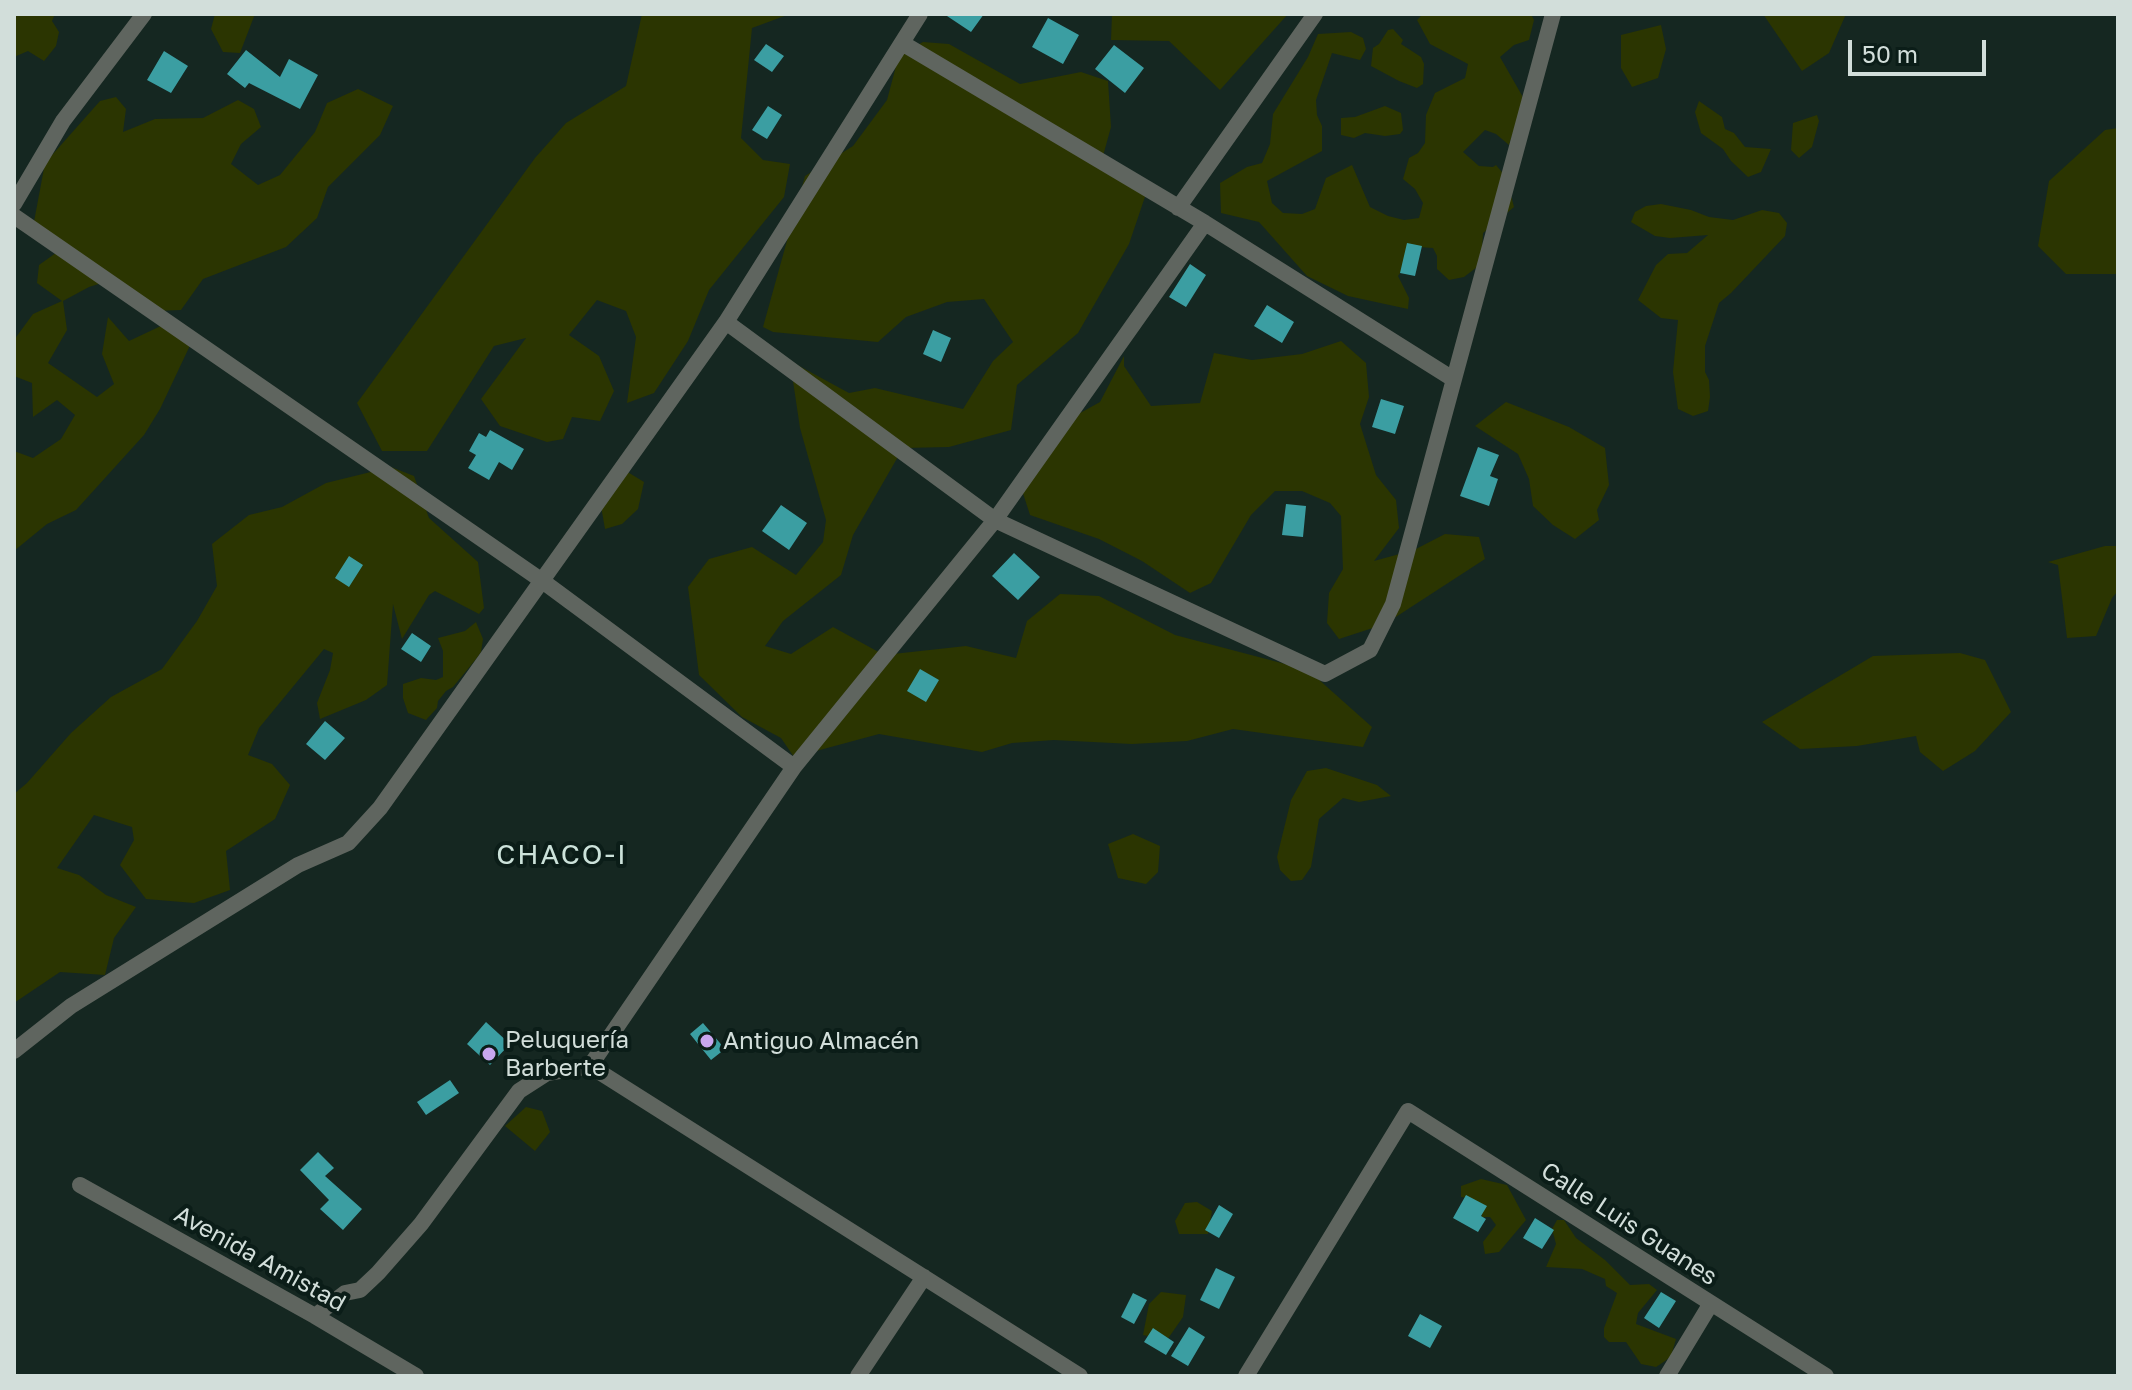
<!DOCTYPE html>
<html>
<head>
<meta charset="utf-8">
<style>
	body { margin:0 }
	#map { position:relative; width:2132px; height:1390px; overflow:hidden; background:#152721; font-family:"Golos Text",sans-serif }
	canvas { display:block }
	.frame { position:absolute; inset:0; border:16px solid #d2deda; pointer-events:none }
	.scale { position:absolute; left:1848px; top:40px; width:138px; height:36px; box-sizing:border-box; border:4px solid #d2deda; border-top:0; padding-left:10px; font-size:24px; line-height:28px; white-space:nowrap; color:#d2deda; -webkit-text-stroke:6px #0b1d18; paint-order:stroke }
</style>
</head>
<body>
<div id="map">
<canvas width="2132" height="1390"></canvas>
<div class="frame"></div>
<div class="scale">50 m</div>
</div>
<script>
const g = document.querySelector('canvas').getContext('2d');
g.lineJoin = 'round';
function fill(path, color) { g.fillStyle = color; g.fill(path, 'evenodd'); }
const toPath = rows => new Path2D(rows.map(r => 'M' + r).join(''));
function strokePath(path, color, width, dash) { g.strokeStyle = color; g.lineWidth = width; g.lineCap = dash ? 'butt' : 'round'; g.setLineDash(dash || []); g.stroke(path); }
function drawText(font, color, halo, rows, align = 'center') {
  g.font = font + ' "Golos Text",sans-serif'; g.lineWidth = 8; g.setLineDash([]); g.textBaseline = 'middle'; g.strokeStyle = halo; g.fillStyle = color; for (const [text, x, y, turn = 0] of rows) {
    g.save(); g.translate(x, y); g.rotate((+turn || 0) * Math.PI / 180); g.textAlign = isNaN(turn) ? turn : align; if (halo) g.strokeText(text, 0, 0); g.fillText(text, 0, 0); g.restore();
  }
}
const green = toPath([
	[14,14,55,14,52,21,59,32,56,46,44,61,28,51,14,57],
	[215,14,255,14,240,53,223,52,211,29],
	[642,14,790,14,752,28,741,138,763,160,790,164,784,197,709,290,688,341,654,393,627,403,636,337,626,311,597,300,569,335,599,356,614,391,600,421,572,417,563,439,547,442,500,426,481,399,526,338,494,346,427,451,382,451,357,403,535,158,566,123,626,86],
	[1112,14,1288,14,1220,90,1169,41,1111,40],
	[1423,14,1531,14,1534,20,1529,40,1514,45,1500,57,1524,99,1509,145,1496,134,1485,130,1463,152,1479,166,1493,167,1496,165,1506,177,1514,207,1483,233,1481,264,1464,277,1449,280,1437,269,1437,256,1433,248,1418,247,1398,276,1409,298,1408,309,1348,296,1307,276,1259,222,1221,213,1220,183,1247,167,1262,163,1270,144,1273,114,1308,57,1318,34,1351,32,1363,38,1366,49,1360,60,1332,53,1316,100,1317,115,1322,126,1322,151,1267,181,1272,203,1283,213,1302,214,1315,209,1326,178,1352,165,1370,207,1388,216,1404,220,1419,218,1423,203,1415,189,1403,179,1409,158,1418,153,1425,143,1426,115,1435,93,1465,78,1468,64,1430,44,1417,20],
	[1763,14,1846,14,1829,53,1802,71],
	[1661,25,1666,49,1658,78,1632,87,1621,68,1621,35],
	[1393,29,1403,40,1401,44,1421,57,1424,64,1423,84,1417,88,1399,81,1371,66,1373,48,1379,44,1388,30],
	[923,42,949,44,1020,84,1081,72,1108,81,1111,127,1103,156,1149,185,1129,244,1078,333,1017,385,1011,430,949,447,903,448,853,535,841,575,783,621,765,646,791,654,833,627,884,655,966,646,1016,658,1027,621,1060,594,1099,596,1175,635,1308,670,1372,727,1363,747,1233,729,1187,741,1132,744,1054,740,1012,743,982,752,879,734,794,757,781,738,742,717,699,675,688,587,709,559,752,547,796,575,823,542,826,520,800,428,790,361,849,393,875,388,963,409,993,361,1013,342,984,299,947,302,906,317,878,342,773,332,763,327,805,176,853,146,887,100,899,55],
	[358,89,393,106,380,135,328,187,317,218,286,247,203,279,181,310,155,311,111,280,89,287,63,301,67,330,48,363,97,397,114,384,102,354,108,317,129,341,163,325,194,337,160,409,144,435,76,510,47,524,14,551,14,451,33,458,61,439,75,415,57,400,33,417,32,383,14,376,14,340,33,314,62,301,37,283,39,265,60,250,33,227,45,163,100,101,116,97,126,109,123,132,155,119,203,118,238,100,254,109,261,127,241,144,231,164,258,185,280,175,315,132,327,103],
	[1699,101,1722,117,1725,129,1734,133,1745,147,1771,149,1761,172,1748,177,1731,161,1723,149,1701,133,1695,112],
	[1385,106,1401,113,1403,130,1400,134,1385,136,1365,133,1354,138,1341,135,1341,118,1355,117],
	[1817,115,1819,121,1812,147,1799,158,1791,150,1793,123],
	[2118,128,2118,274,2066,274,2038,246,2049,181,2105,130],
	[1661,204,1691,210,1709,217,1733,220,1762,210,1779,213,1787,223,1785,236,1731,293,1719,303,1705,346,1705,372,1709,380,1710,397,1708,411,1693,416,1678,409,1673,372,1678,320,1661,318,1638,300,1656,265,1668,254,1687,253,1708,235,1670,238,1655,236,1631,222,1635,212,1646,206],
	[1341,341,1366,363,1369,397,1360,424,1376,475,1396,500,1399,528,1374,561,1414,550,1445,534,1479,537,1485,559,1385,624,1339,639,1327,623,1329,593,1343,569,1341,516,1330,503,1302,491,1275,491,1251,515,1211,583,1190,593,1142,561,1099,539,1030,515,1021,487,1073,417,1100,402,1124,356,1124,366,1151,406,1200,403,1214,353,1252,360,1302,354],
	[1506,402,1569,427,1605,448,1609,485,1597,510,1599,520,1575,539,1553,525,1533,506,1529,479,1518,454,1475,426],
	[391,467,414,476,429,518,478,562,484,608,479,614,435,591,429,595,402,639,393,604,387,685,366,700,320,719,317,703,330,670,333,653,324,649,259,728,248,755,272,764,290,785,275,819,226,851,230,890,194,903,146,899,120,865,134,840,132,827,94,815,57,868,79,875,106,895,136,907,114,938,105,975,60,972,14,1003,14,794,27,783,71,733,111,697,162,669,197,621,217,586,212,544,249,515,282,507,326,483],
	[626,471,644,482,638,509,622,524,605,529,601,506],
	[2105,546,2118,546,2118,591,2112,598,2096,636,2067,638,2058,565,2048,562],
	[476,622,483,639,481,652,476,659,453,687,446,691,438,701,437,708,426,720,408,713,403,698,403,684,421,678,436,680,443,677,443,651,438,638,465,631],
	[1960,653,1985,660,2011,712,1975,751,1943,771,1920,752,1916,736,1857,746,1800,749,1762,722,1873,656],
	[1326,768,1377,785,1391,796,1359,802,1343,798,1319,819,1311,867,1302,880,1291,881,1280,870,1277,857,1291,800,1307,771],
	[1133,834,1160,846,1158,872,1146,884,1118,878,1108,844],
	[526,1107,542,1111,550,1132,535,1151,505,1126],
	[1481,1179,1507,1185,1526,1220,1499,1252,1485,1254,1483,1242,1496,1225,1490,1217,1482,1217,1481,1206,1470,1198,1461,1197,1461,1186],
	[1197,1202,1212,1211,1208,1234,1179,1234,1175,1221,1185,1203],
	[1557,1220,1564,1220,1576,1238,1605,1260,1630,1285,1649,1284,1657,1290,1638,1313,1636,1324,1676,1339,1671,1356,1665,1361,1656,1367,1641,1364,1626,1342,1609,1342,1604,1337,1604,1328,1617,1293,1606,1286,1605,1279,1582,1269,1546,1267,1556,1244,1552,1229],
	[1161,1292,1186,1295,1183,1317,1167,1340,1143,1335,1149,1304]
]);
const building = toPath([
	[944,14,984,14,971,32],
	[1048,18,1079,35,1063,64,1032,47],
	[766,44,784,56,772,72,754,60],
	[1114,45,1144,68,1125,93,1095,69],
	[246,50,280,77,289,59,318,75,300,109,249,83,245,88,227,74],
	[164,51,188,66,171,93,147,80],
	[768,106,782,115,767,139,752,130],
	[1407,243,1422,246,1415,276,1400,273],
	[1190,264,1206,275,1186,307,1169,297],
	[1267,305,1294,322,1282,343,1254,326],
	[933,330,951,338,941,362,923,354],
	[1381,399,1404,406,1395,434,1372,427],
	[490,430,524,449,512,470,499,462,489,480,468,468,476,455,469,451,479,433,486,437],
	[1478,447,1499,455,1490,476,1498,479,1489,506,1460,496],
	[1286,504,1306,506,1303,537,1282,535],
	[781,505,807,523,789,550,762,531],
	[1014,553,1040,577,1018,600,992,576],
	[349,556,363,565,349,587,335,578],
	[412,633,431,646,421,662,401,649],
	[920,669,939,680,926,702,907,691],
	[325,721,345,738,325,760,306,744],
	[486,1022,510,1044,490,1065,467,1044],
	[703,1023,725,1049,711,1060,690,1034],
	[450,1080,459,1093,426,1115,417,1102],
	[318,1152,334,1168,325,1176,362,1209,343,1230,320,1209,329,1200,300,1170],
	[1466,1195,1487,1206,1481,1216,1486,1219,1478,1232,1453,1218],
	[1219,1205,1233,1214,1219,1238,1205,1230],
	[1535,1218,1554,1230,1542,1249,1523,1238],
	[1216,1268,1235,1277,1219,1309,1200,1300],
	[1661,1292,1676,1301,1659,1328,1644,1318],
	[1133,1293,1147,1300,1134,1324,1121,1317],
	[1420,1314,1442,1326,1430,1348,1408,1336],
	[1189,1327,1205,1337,1188,1366,1171,1356],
	[1153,1328,1174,1342,1166,1355,1144,1342]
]);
const street = toPath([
	[902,43,1205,223,1453,379],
	[14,204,63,121,144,14],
	[1178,208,1315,14],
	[14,216,541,580,794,767],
	[726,322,995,520,1325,674,1370,650,1393,604,1553,14],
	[14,1051,71,1006,298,865,348,843,380,808,726,322,920,14],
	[590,1066,794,767,995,520,1205,223],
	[80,1185,315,1316,416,1376],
	[315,1316,345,1293,360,1290,378,1273,421,1224,519,1091,547,1073,590,1066,1080,1376],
	[858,1376,924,1277],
	[1246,1376,1408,1111,1826,1376],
	[1667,1376,1710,1305]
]);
const markers = [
	[707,1041,8,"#c8a6ef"],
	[489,1054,8,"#c8a6ef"]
];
const poiNames = [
	["Peluquería",505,1040],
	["Barberte",505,1068],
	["Antiguo Almacén",723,1041]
];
const streetNames = [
	["Calle Luis Guanes",1629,1224,33],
	["Avenida Amistad",260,1259,29]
];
const quarterNames = [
	["CHACO-I",562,855]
];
fill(green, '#2b3501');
fill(building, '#3b9ea2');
strokePath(street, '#5f655f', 16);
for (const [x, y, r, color] of markers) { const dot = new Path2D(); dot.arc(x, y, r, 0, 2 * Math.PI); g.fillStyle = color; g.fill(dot); strokePath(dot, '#0b1d18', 3); }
drawText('24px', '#d2deda', '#0b1d18', poiNames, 'left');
drawText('24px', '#d2deda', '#0b1d18', streetNames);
g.letterSpacing = '2px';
drawText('28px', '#cce2da', '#0b1d18', quarterNames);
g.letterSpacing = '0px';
</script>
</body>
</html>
